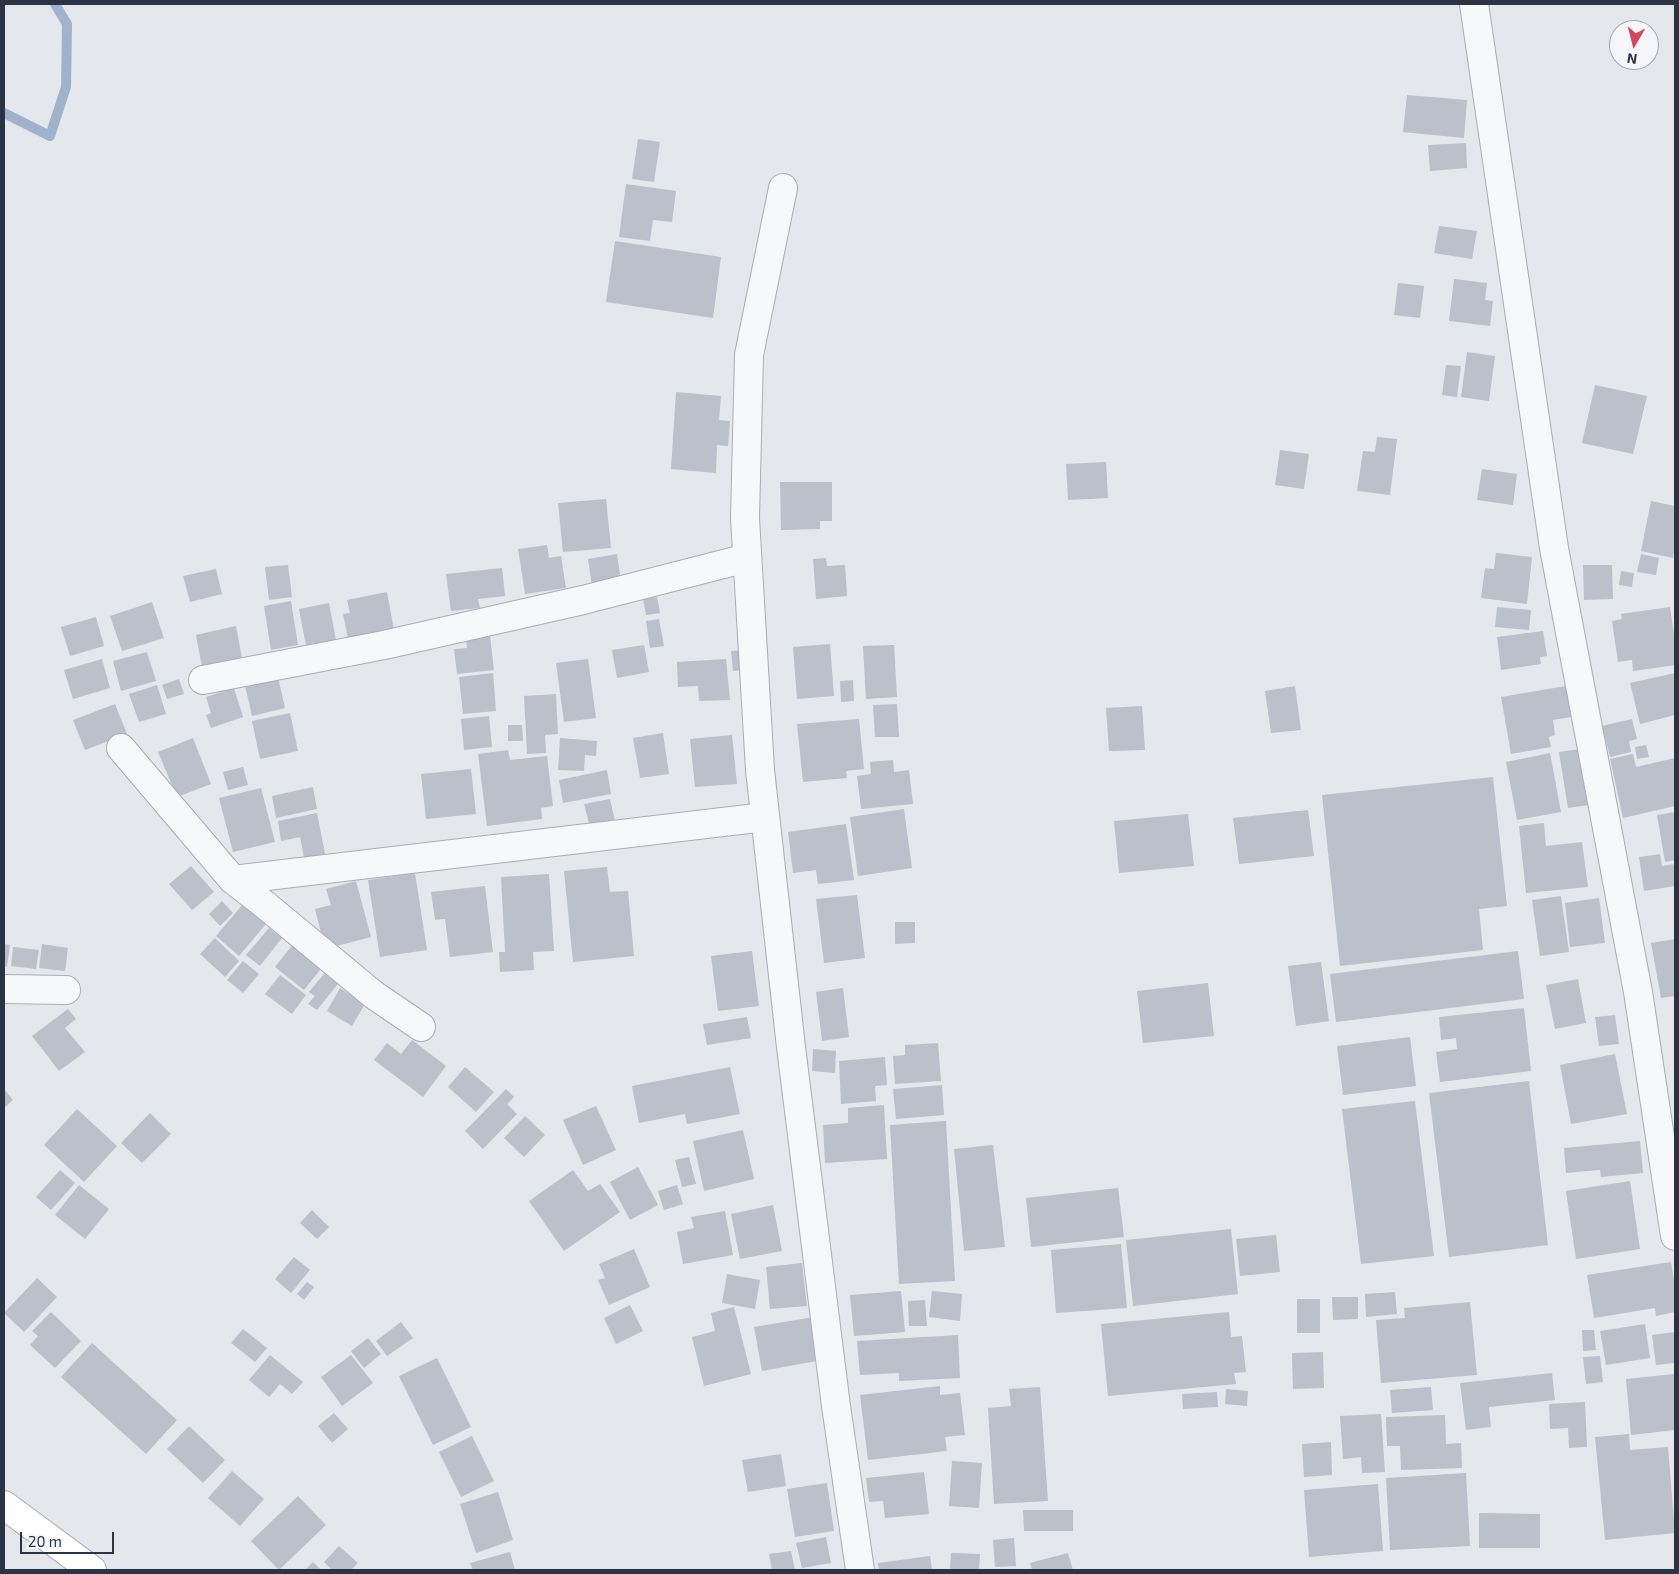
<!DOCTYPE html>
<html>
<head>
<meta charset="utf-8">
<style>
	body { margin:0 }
	#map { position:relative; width:1679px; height:1574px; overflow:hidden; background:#e4e7ec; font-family:"Exo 2",sans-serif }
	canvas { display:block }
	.frame { position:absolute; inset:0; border:5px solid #2b3445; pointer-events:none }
	.north { position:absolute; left:1609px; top:20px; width:50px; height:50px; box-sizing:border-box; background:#f4f6f9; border:1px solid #a4a8b1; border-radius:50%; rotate:188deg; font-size:14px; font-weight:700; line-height:20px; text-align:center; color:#2b3445 }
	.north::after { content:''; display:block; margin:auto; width:18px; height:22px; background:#d1495b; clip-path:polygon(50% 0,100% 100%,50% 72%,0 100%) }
	.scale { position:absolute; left:20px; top:1532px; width:94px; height:22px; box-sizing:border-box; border:2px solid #2b3445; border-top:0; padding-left:6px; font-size:15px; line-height:18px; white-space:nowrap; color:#2b3445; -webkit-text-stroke:4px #f4f6f9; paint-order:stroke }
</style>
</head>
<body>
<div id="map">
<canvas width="1679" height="1574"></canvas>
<div class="frame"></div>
<div class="north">N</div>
<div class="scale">20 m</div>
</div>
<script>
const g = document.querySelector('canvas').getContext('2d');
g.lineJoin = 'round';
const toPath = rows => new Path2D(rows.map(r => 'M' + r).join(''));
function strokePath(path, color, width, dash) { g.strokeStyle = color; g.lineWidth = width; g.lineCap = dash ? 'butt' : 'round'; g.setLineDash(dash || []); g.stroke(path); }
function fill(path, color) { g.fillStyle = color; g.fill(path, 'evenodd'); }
const stream = toPath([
	[4,113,50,136,66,87,67,24,55,4]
]);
const building = toPath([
	[1407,95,1467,100,1464,138,1403,132],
	[638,139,660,142,654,182,632,179],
	[1466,143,1467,168,1430,171,1428,145],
	[626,184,676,191,672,222,653,220,650,241,619,237],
	[1439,226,1477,231,1472,259,1434,253],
	[615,241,721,257,713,318,606,302],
	[1454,279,1487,283,1485,300,1493,301,1490,326,1449,321],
	[1398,283,1424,286,1420,318,1394,315],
	[1467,352,1495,356,1489,401,1461,397],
	[1446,365,1461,366,1457,397,1442,395],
	[1595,385,1647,396,1633,454,1582,443],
	[676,392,721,396,719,420,730,421,728,446,717,445,716,473,671,469],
	[1377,437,1397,439,1390,495,1357,491,1363,451,1375,452],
	[1280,450,1309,454,1304,489,1275,485],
	[1106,462,1108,498,1068,500,1066,464],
	[1482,469,1517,474,1513,505,1477,500],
	[780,482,832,482,832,521,820,521,820,529,781,530],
	[606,499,611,548,563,552,558,503],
	[1651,501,1675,506,1675,545,1673,558,1641,551],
	[547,545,549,558,561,556,566,588,525,594,518,549],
	[1496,553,1532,557,1527,604,1481,598,1485,568,1494,569],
	[617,554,621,582,592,586,588,559],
	[1641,554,1659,558,1656,575,1637,572],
	[826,558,827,566,845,565,847,596,816,599,813,559],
	[288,565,292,597,269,600,265,567],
	[1583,565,1612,565,1613,599,1584,600],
	[502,568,505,596,478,599,480,608,451,611,446,574],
	[216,569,222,594,190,602,183,576],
	[1621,571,1634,573,1632,587,1619,585],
	[387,592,394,630,348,638,343,614,350,613,347,600],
	[657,597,660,613,646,615,643,599],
	[291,601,298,645,271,650,264,606],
	[152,602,164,638,122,651,110,616],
	[329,603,336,640,306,646,299,609],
	[1497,607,1531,610,1529,630,1495,627],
	[1670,607,1675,641,1675,665,1633,671,1632,660,1618,662,1612,621,1622,619,1621,614],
	[96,617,104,646,70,656,61,627],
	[659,619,664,646,650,648,646,621],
	[236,626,242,658,202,667,196,635],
	[1543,631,1547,656,1540,657,1541,664,1501,670,1497,637],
	[490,636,494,670,457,674,454,649,467,648,466,638],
	[830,644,834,696,797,699,793,647],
	[644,645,649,672,617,678,612,650],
	[894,645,897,697,866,699,863,646],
	[742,650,744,670,733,671,731,651],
	[147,652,156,681,121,691,113,661],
	[102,659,110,688,73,699,64,670],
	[588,659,596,718,564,722,556,663],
	[726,659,730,700,699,701,698,686,678,687,677,662],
	[277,673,285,708,252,716,244,681],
	[493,673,496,711,463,714,459,677],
	[1675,673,1675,715,1640,724,1630,683],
	[179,679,184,694,167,699,162,685],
	[853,680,854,701,841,702,840,681],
	[157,685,166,714,139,722,129,694],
	[1295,686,1301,730,1271,733,1265,691],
	[1566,686,1571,717,1553,720,1555,735,1549,737,1551,747,1511,754,1501,697],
	[234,688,243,717,211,728,206,715,211,713,206,697],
	[556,694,558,734,545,735,546,753,527,754,524,696],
	[115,704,127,734,85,750,73,720],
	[897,704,899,737,875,737,873,705],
	[1142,706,1145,750,1109,751,1106,708],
	[290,713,298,751,260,759,252,721],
	[489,716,492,747,464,750,461,719],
	[859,719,864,769,846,771,847,778,803,782,797,724],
	[1632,719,1637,739,1629,741,1631,752,1610,757,1602,726],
	[508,725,522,725,523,741,508,741],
	[663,733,669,774,640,778,633,738],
	[732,735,737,784,695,787,690,739],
	[193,738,211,784,177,797,158,752],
	[560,738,597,741,596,756,585,755,584,771,558,770],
	[1646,745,1649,757,1637,759,1635,747],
	[1580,749,1589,805,1568,808,1559,752],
	[508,750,510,760,547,756,553,806,541,808,542,819,487,826,478,754],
	[1550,753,1561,812,1517,820,1506,762],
	[1633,754,1636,767,1675,758,1675,806,1623,818,1610,759],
	[893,760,894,772,909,770,913,804,861,809,857,776,871,774,870,762],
	[243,767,248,785,228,790,223,772],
	[471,769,476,814,426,819,421,774],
	[607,770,611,794,563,803,559,780],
	[1493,777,1507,906,1479,909,1483,950,1340,966,1322,795],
	[313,787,317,809,276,818,272,796],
	[261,788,275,842,233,852,219,798],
	[610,799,615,821,590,827,584,804],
	[904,809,912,868,858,876,850,817],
	[1308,810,1314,856,1239,864,1233,818],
	[1675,812,1675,860,1665,862,1657,815],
	[317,813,325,854,304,858,300,837,281,841,278,821],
	[1188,814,1194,866,1119,873,1114,821],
	[1544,823,1546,846,1582,842,1588,887,1526,893,1519,826],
	[846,824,854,880,818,884,816,870,793,873,788,832],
	[1660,854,1662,866,1675,864,1675,886,1644,891,1639,857],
	[191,866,214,892,192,910,169,884],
	[607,867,610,892,628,891,634,956,573,962,564,871],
	[415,873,427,950,380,957,368,880],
	[549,874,554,951,533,952,534,970,500,972,499,952,505,952,501,877],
	[356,881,371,937,325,949,315,909,331,905,326,889],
	[485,886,493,952,450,957,445,919,435,920,431,892],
	[857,895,865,958,824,963,816,899],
	[1561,896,1569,952,1540,956,1532,900],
	[1599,898,1605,943,1570,947,1565,903],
	[222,901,233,913,220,926,209,914],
	[243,904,266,924,239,956,216,936],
	[895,922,915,922,915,943,895,944],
	[269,928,282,938,260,966,246,955],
	[215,938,239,961,225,977,200,954],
	[1675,939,1675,996,1661,998,1651,943],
	[294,943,323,966,304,990,275,967],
	[4,944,10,945,7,967,4,966],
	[42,944,68,948,65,971,39,968],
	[13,947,39,950,36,969,11,966],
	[752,951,759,1006,718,1011,711,956],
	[1518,951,1524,999,1336,1022,1330,974],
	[243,961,259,974,243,993,227,980],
	[1321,962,1329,1021,1296,1026,1288,966],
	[328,969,341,980,317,1010,308,1004,315,996,309,992],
	[280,975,306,995,292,1014,265,994],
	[1578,979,1586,1023,1555,1029,1546,985],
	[1208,983,1214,1036,1143,1043,1137,991],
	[340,988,365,1004,352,1026,327,1011],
	[843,988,849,1037,822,1041,816,992],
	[1524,1008,1531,1071,1440,1082,1436,1052,1457,1049,1456,1038,1441,1040,1439,1017],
	[68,1009,76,1019,65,1028,85,1052,59,1071,32,1036],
	[1615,1015,1619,1044,1599,1046,1595,1017],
	[747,1017,751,1038,707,1045,703,1024],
	[1410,1037,1416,1086,1343,1095,1337,1046],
	[412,1040,446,1066,423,1097,374,1060,387,1043,401,1054],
	[938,1043,941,1081,895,1084,893,1056,905,1055,905,1045],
	[813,1049,836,1051,835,1073,812,1071],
	[1615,1054,1627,1114,1571,1124,1560,1065],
	[885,1057,887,1085,875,1086,876,1101,841,1104,839,1061],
	[465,1067,494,1092,476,1112,448,1087],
	[730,1067,740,1114,687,1124,685,1114,639,1123,632,1086],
	[1529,1081,1548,1245,1449,1257,1429,1093],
	[942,1085,944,1115,896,1119,893,1089],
	[4,1089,13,1100,4,1108],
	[506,1089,514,1097,507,1104,517,1114,483,1149,465,1131],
	[1415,1101,1434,1256,1361,1264,1342,1109],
	[884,1105,887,1159,825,1163,823,1125,848,1123,848,1108],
	[596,1106,616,1150,583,1165,563,1120],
	[77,1109,117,1146,84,1182,44,1145],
	[150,1113,171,1134,142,1163,121,1143],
	[525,1116,545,1135,524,1157,504,1138],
	[946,1121,955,1281,899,1284,890,1125],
	[743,1130,754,1179,704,1191,693,1141],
	[1640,1141,1643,1173,1601,1177,1600,1170,1566,1173,1564,1148],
	[993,1145,1005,1247,964,1251,954,1149],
	[689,1157,696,1184,682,1187,675,1160],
	[638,1167,658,1205,630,1220,610,1182],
	[60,1170,75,1183,51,1210,36,1197],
	[573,1170,588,1191,600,1184,620,1212,564,1251,529,1201],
	[1630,1181,1640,1249,1576,1259,1566,1191],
	[79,1185,109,1209,85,1239,55,1215],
	[677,1185,683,1204,664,1210,658,1191],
	[1118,1188,1124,1237,1031,1247,1026,1198],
	[773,1205,782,1251,740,1259,731,1214],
	[312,1210,329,1227,317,1239,300,1223],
	[725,1211,733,1255,683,1264,677,1232,694,1228,691,1217],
	[1231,1229,1238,1294,1133,1306,1126,1240],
	[1276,1235,1280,1272,1240,1276,1236,1239],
	[1121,1244,1127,1308,1056,1313,1051,1250],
	[634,1249,650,1287,609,1305,598,1280,605,1278,599,1264],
	[294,1257,310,1270,291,1293,275,1279],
	[1671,1262,1675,1286,1675,1312,1656,1316,1655,1308,1594,1318,1587,1275],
	[802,1263,807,1306,770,1309,766,1267],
	[727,1274,760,1280,755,1309,722,1303],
	[37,1278,57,1297,24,1332,4,1313],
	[307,1282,314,1287,304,1300,297,1294],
	[901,1291,905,1332,854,1336,850,1295],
	[932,1291,962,1294,960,1321,929,1317],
	[1395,1292,1397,1314,1366,1317,1365,1294],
	[1332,1297,1358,1297,1358,1319,1333,1320],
	[1297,1299,1320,1299,1320,1333,1297,1333],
	[925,1300,927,1326,909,1326,908,1301],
	[1470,1302,1477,1375,1381,1383,1376,1320,1405,1318,1404,1308],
	[630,1305,643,1331,616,1344,604,1318],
	[734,1307,751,1374,704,1386,692,1337,715,1331,711,1313],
	[51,1312,81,1341,55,1368,30,1345,38,1336,32,1331],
	[1229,1312,1231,1337,1242,1336,1246,1372,1234,1373,1236,1384,1108,1396,1101,1324],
	[814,1317,822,1360,762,1371,754,1327],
	[401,1322,413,1338,387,1356,376,1341],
	[1645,1324,1650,1358,1606,1365,1600,1331],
	[243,1329,267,1348,255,1362,231,1343],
	[1582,1330,1594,1330,1596,1350,1583,1351],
	[1675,1332,1675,1363,1656,1365,1652,1335],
	[958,1335,960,1378,899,1381,899,1373,860,1375,857,1341],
	[368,1338,381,1354,364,1368,351,1351],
	[92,1343,177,1420,146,1454,61,1377],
	[1323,1352,1324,1388,1293,1389,1292,1353],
	[270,1355,303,1382,292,1394,280,1384,269,1397,249,1380],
	[351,1355,373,1383,342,1406,321,1377],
	[1600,1356,1603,1382,1586,1384,1583,1357],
	[437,1358,471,1427,433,1445,399,1376],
	[1552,1373,1555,1400,1489,1407,1491,1427,1466,1430,1460,1383],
	[1674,1374,1675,1430,1631,1435,1626,1379],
	[940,1386,940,1395,960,1393,965,1435,945,1437,947,1451,868,1460,860,1395],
	[1040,1387,1048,1501,994,1504,988,1408,1011,1406,1009,1389],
	[1431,1387,1433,1410,1392,1413,1390,1390],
	[1226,1389,1248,1391,1247,1406,1225,1404],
	[1217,1392,1218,1407,1183,1409,1182,1394],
	[1585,1402,1587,1447,1569,1448,1568,1428,1550,1429,1549,1404],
	[334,1413,348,1429,332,1443,318,1426],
	[1381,1414,1385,1472,1362,1473,1361,1457,1343,1459,1340,1416],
	[1445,1415,1446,1444,1461,1443,1462,1468,1401,1470,1400,1446,1387,1446,1386,1417],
	[189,1426,225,1460,203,1483,167,1449],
	[1629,1434,1630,1450,1668,1447,1675,1533,1605,1540,1595,1437],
	[472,1436,494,1481,461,1497,439,1452],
	[1331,1442,1332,1475,1304,1477,1302,1444],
	[781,1454,786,1486,748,1492,742,1460],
	[952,1461,982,1463,979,1508,949,1506],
	[232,1471,264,1499,240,1526,208,1498],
	[924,1472,929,1514,885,1518,883,1501,869,1502,866,1478],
	[1466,1473,1470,1546,1390,1550,1386,1478],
	[827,1483,834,1531,795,1537,787,1489],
	[1378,1484,1383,1551,1309,1557,1304,1490],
	[498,1492,513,1540,476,1553,460,1504],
	[298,1496,326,1525,279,1570,251,1541],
	[1023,1510,1073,1510,1073,1531,1024,1531],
	[1479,1513,1540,1514,1540,1548,1479,1548],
	[826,1537,831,1563,802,1568,796,1543],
	[1014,1538,1016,1566,995,1567,993,1540],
	[339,1546,358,1563,351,1570,332,1570,324,1562],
	[791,1551,795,1570,772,1570,769,1554],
	[510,1552,515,1570,473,1570,470,1563],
	[951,1553,980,1554,979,1570,950,1570],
	[1068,1553,1073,1570,1032,1570,1030,1563],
	[930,1556,932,1570,879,1570,878,1563],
	[313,1562,321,1570,305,1570]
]);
const minor = toPath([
	[1474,4,1554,548,1638,992,1675,1236],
	[783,188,749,355,745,518,760,770,791,1047,836,1406,860,1570],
	[203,680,384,645,583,600,747,558],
	[121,748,233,880],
	[4,989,66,990],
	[421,1027,374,995,264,904,233,880,765,817]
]);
const major = toPath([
	[4,1505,92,1570]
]);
strokePath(stream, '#9fb4cc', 10);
fill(building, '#bbc0ca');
strokePath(minor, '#a9aeb7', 30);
strokePath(major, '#a3abb8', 30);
strokePath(minor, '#f7f8fa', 28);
strokePath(major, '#fff', 28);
</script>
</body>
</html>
